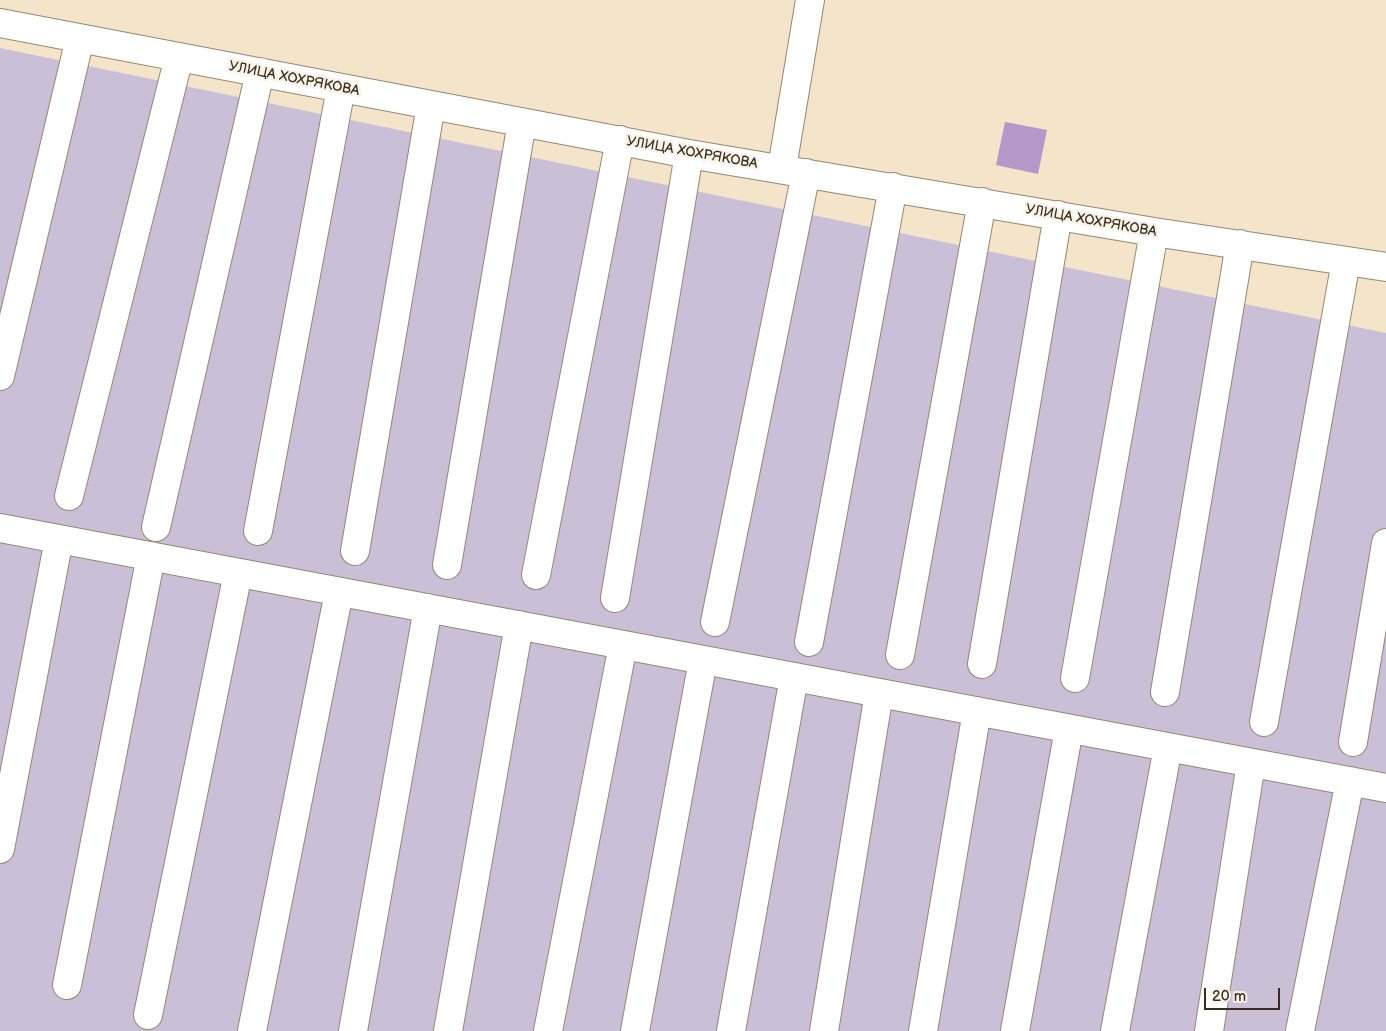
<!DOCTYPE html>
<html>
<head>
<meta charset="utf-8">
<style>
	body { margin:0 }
	#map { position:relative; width:1386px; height:1031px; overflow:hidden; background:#f3e4ca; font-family:"Balsamiq Sans",sans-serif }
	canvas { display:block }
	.scale { position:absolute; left:1204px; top:988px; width:76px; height:22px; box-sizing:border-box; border:2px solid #3b2a1e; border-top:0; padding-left:6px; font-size:15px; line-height:18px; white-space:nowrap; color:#3b2a1e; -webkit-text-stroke:4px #f7f3e8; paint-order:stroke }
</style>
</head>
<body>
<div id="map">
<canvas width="1386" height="1031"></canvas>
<div class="scale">20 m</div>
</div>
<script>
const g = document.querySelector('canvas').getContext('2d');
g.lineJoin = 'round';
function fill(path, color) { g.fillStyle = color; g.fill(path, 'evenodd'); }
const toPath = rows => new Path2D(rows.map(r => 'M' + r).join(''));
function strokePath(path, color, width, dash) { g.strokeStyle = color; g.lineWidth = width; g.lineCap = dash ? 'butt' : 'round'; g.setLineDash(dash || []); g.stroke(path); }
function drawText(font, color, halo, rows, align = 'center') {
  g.font = font + ' "Balsamiq Sans",sans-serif'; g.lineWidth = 5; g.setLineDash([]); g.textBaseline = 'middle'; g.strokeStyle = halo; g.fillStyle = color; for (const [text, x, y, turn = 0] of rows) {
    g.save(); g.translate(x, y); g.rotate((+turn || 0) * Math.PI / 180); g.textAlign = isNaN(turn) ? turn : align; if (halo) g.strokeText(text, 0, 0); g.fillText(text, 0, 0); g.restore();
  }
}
const industrial = toPath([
	[0,48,1386,333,1386,1031,0,1031]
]);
const building = toPath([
	[1005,122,1047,130,1038,174,996,165]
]);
const minor = toPath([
	[0,23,689,154,1154,232,1386,267],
	[782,168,810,0],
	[0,376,80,38],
	[69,496,179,57],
	[156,527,260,72],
	[0,528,1386,788],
	[258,531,341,88],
	[355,551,431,105],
	[447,565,522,122],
	[536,575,620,140],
	[615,598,689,154],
	[715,622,806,173],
	[809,642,893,187],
	[900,655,982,202],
	[982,664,1058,215],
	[1075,678,1154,232],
	[1165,692,1240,244],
	[1264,722,1346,261],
	[1353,742,1386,543],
	[0,849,59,539],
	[67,985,151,556],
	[148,1015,238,573],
	[252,1031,339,592],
	[353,1031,428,608],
	[448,1031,519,625],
	[548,1031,623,645],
	[635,1031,703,660],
	[731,1031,794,677],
	[824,1031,879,693],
	[923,1031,977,711],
	[1015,1031,1069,729],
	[1115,1031,1168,747],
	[1209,1031,1251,763],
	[1300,1031,1350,781]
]);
const streetNames = [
	["УЛИЦА ХОХРЯКОВА",294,79,11],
	["УЛИЦА ХОХРЯКОВА",692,153,10],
	["УЛИЦА ХОХРЯКОВА",1091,221,10]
];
fill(industrial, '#c9bfd7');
fill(building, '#b398c9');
strokePath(minor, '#978774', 30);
strokePath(minor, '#fff', 28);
drawText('14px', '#3b2a1e', '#f7f3e8', streetNames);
</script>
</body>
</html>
